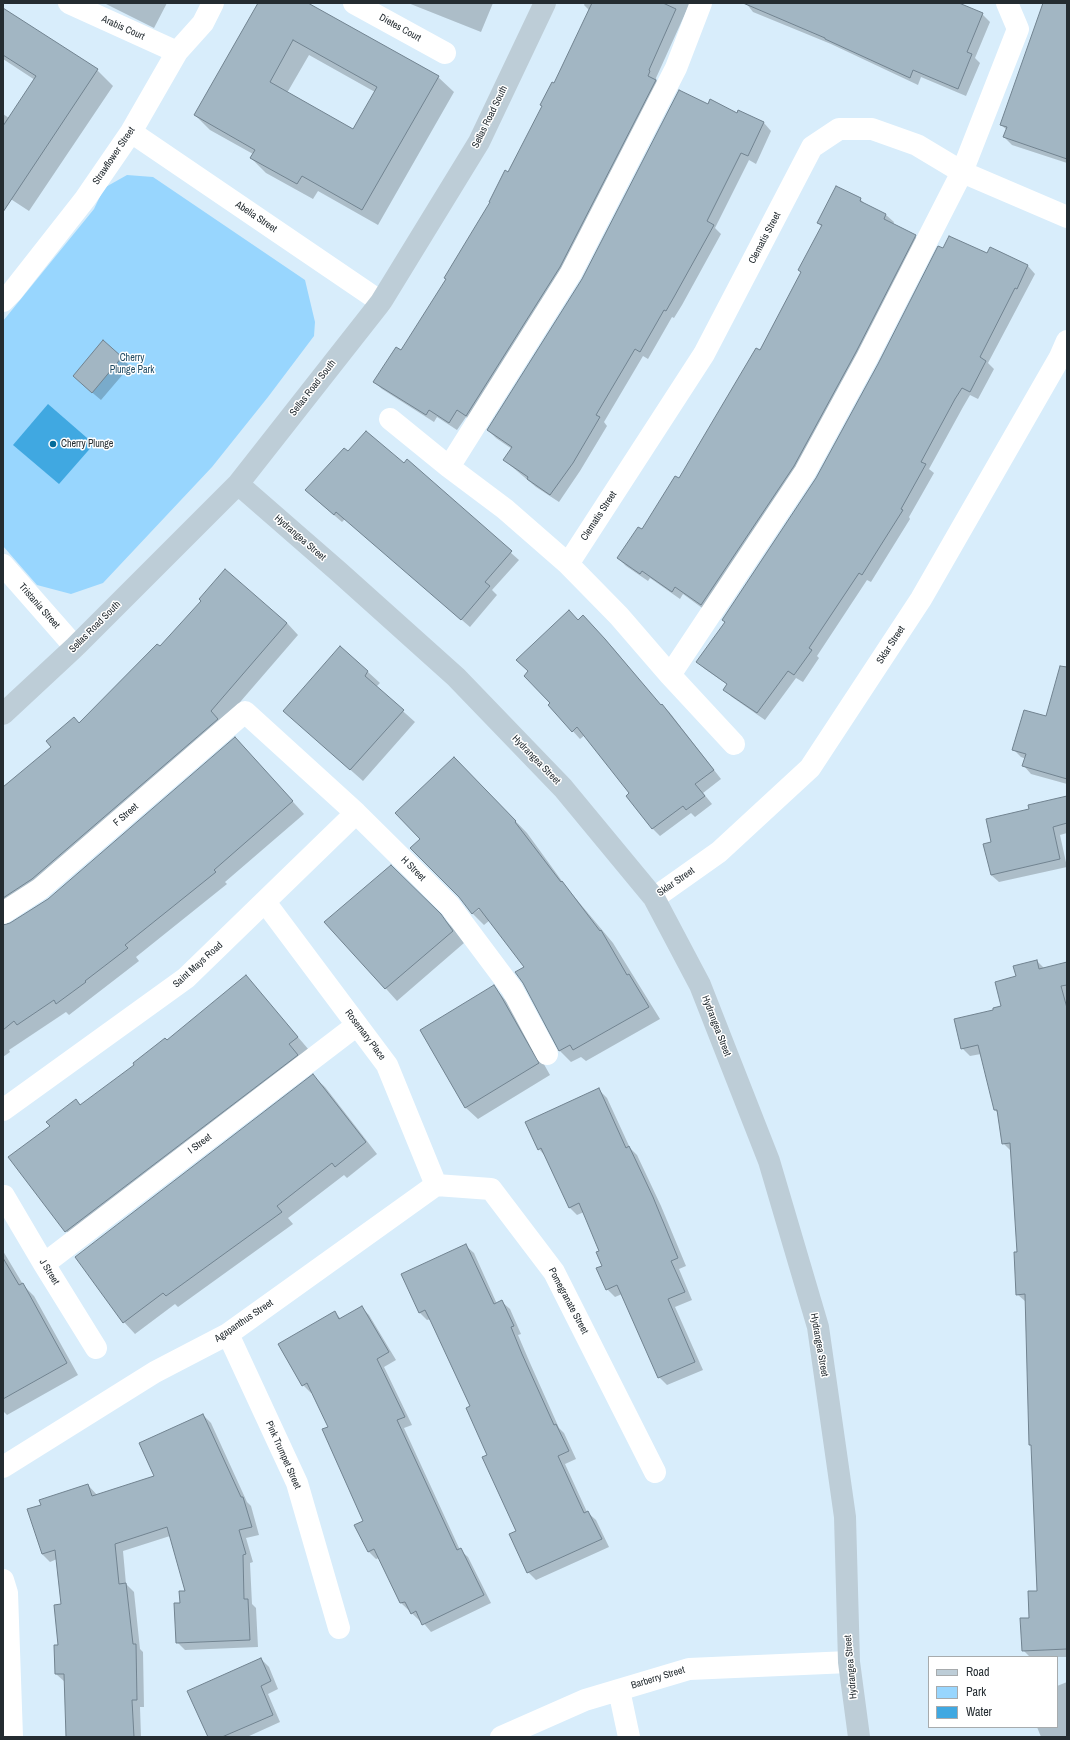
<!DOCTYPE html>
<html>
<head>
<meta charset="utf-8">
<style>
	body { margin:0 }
	#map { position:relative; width:1070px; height:1740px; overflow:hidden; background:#d8edfb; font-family:"Archivo Narrow",sans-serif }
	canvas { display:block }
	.frame { position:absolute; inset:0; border:4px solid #242c31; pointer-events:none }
	.legend { position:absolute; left:928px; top:1656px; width:130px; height:72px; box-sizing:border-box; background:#fff; border:1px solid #a7abad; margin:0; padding:5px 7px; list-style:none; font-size:12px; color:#242c31 }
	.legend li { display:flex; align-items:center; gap:8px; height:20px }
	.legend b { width:20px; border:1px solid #a7abad }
</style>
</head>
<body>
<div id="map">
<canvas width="1070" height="1740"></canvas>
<div class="frame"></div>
<ul class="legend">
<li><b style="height:5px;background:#bdcdd7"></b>Road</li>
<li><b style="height:11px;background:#98d6fe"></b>Park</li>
<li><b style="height:11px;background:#40a8e1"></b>Water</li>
</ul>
</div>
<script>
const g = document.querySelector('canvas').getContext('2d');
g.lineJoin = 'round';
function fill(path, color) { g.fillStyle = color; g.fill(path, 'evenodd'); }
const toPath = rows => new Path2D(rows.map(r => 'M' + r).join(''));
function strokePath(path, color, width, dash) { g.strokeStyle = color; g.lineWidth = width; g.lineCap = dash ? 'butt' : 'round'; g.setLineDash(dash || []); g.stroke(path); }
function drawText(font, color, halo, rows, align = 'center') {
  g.font = font + ' "Archivo Narrow",sans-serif'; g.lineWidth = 3; g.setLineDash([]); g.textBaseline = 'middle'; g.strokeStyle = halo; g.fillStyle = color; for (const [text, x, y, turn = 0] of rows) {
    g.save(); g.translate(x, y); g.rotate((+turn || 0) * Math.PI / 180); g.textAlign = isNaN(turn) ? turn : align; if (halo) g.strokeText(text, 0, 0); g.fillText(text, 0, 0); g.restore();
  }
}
const green = toPath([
	[127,175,153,177,305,280,315,322,314,336,268,397,212,467,103,583,71,594,37,585,3,546,3,321,94,209,104,188]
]);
const water = toPath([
	[48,404,94,444,59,484,13,445]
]);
const shadow = toPath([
	[104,3,167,3,154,28],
	[259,3,306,3,438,77,454,92,378,225,318,191,313,199,266,173,251,158,253,154,210,130,195,115],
	[309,55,375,92,354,130,287,93],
	[408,3,493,3,481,32],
	[585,3,690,3,656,78,657,82,663,88,474,423,466,417,457,430,437,417,434,422,382,389,374,382,401,351,447,280,508,173,555,85,590,11,584,5],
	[746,3,956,3,982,14,990,22,975,58,980,63,966,96,921,77,918,85,831,44,753,12],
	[1043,3,1067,3,1067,163,1012,145,1004,137,1007,130,1001,125],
	[3,9,97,70,113,86,29,211,3,194,3,114,9,118,35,80,3,59],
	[708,105,738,114,739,111,764,123,771,131,756,164,749,160,715,228,721,234,682,305,674,318,672,317,648,359,643,356,604,422,607,426,580,471,559,502,536,487,504,460,512,449,496,438,488,430],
	[860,199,866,205,886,215,894,222,893,225,915,236,923,244,864,360,709,613,683,594,680,599,650,578,648,581,626,566,618,558,642,531,679,480,760,352,802,273,822,227,818,223],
	[944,250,987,254,1028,266,1035,274,988,363,994,369,978,399,970,395,963,407,929,469,934,473,909,517,910,519,871,582,867,580,817,656,819,658,803,682,796,678,765,720,732,697,725,690,728,685,705,669,698,662,726,622,817,479],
	[103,341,130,366,101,400,82,384],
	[348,452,404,465,407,461,519,560,492,590,497,595,470,627,345,519,342,522,314,498],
	[583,617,613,648,661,706,662,705,670,713,721,779,703,793,712,804,695,817,691,813,660,836,653,829,630,793,585,735,580,739,549,705,578,621],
	[287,623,298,635,222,723,3,921,3,787,52,747,74,718,80,724,160,648],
	[340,648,368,672,380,683,376,687,415,722,363,781,284,711],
	[1067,671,1067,784,1031,774,1024,766,1026,759,1021,757,1013,749,1047,718],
	[246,750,304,814,225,882,227,884,136,957,139,961,69,1015,66,1012,9,1050,10,1052,3,1057,3,926,10,924,47,900],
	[466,770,527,833,567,888,613,943,660,1019,586,1061,581,1057,571,1062,560,1051,526,967,490,920,484,925,473,914,484,905,482,904,473,914,421,840],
	[1067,797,1067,833,1060,835,1067,867,999,882,991,875,993,843,1030,810],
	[391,866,452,927,464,943,397,1001,326,922],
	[1037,961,1044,968,1067,963,1067,1657,1030,1657,1023,1650,1038,1592,1032,1447,1030,1444,1026,1302,1017,1294,1018,1252,1011,1151,1003,1143,998,1113,995,1110,981,1054,970,1056,962,1048,995,1010,1002,1007,1017,977],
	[246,976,309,1050,78,1243,66,1231,9,1157,51,1126,76,1100,81,1105,167,1042],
	[494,987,513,1009,550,1075,478,1119,466,1108,421,1030],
	[313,1076,325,1087,377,1154,347,1178,344,1175,288,1218,293,1224,178,1307,175,1304,135,1334,124,1322],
	[599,1090,607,1098,630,1148,637,1155,661,1206,686,1266,679,1269,692,1300,675,1307,703,1370,667,1385,659,1377,622,1294,615,1297,607,1289,601,1251,584,1212,577,1215,569,1207,545,1156,539,1149],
	[466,1246,474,1253,497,1304,502,1302,510,1309,521,1334,518,1335,530,1363,559,1428,564,1433,576,1459,565,1464,587,1512,596,1520,609,1547,536,1580,528,1572,517,1532,472,1406,431,1319,427,1320,419,1312],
	[3,1251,24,1286,34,1296,78,1375,7,1415,3,1411],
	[361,1307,369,1315,396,1360,384,1367,412,1425,404,1428,460,1550,468,1557,491,1603,431,1632,421,1620,420,1621,401,1603,379,1558,376,1559,368,1551,365,1521,329,1427,312,1392,311,1393,303,1385,334,1312,341,1319],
	[203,1415,211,1423,247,1502,251,1506,259,1535,246,1538,253,1562,250,1563,252,1604,256,1608,258,1647,185,1650,177,1642,181,1604,186,1592,170,1536,123,1551,126,1584,134,1592,140,1649,143,1652,144,1707,140,1707,141,1737,67,1737,65,1682,56,1674,55,1646,59,1646,62,1605,57,1559,50,1562,42,1554,42,1505,88,1485,97,1495,156,1476],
	[261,1659,269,1667,278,1689,268,1694,280,1722,247,1737,209,1737],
	[1067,1682,1067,1737,1041,1737,1037,1727,1057,1727,1057,1686]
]);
const building = toPath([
	[258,3,308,3,439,76,362,210,302,176,297,184,250,158,255,150,194,115,258,3],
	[293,40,377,87,353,129,270,82,293,40],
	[592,3,663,3,676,9,649,70,650,71,648,76,656,80,560,267,466,416,457,410,449,423,429,410,426,415,373,382,396,347,401,350,446,279,444,278,490,202,489,202,505,170,508,172,542,106,540,105,552,82,554,83,592,3],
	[743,3,959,3,983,13,967,52,972,54,958,89,913,70,910,78,825,39,825,38,743,3],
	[1043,3,1067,3,1067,159,1003,137,1007,127,1000,125,1043,3],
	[3,8,98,69,3,212,3,126,36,76,3,55,3,8],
	[679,90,708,104,710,99,737,113,738,110,764,122,748,156,741,153,707,221,714,225,674,297,666,311,664,310,640,352,635,349,596,415,600,417,573,463,550,495,527,479,528,477,503,460,512,447,487,430,582,279,679,90],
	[836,186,861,198,860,201,886,214,884,219,916,235,856,352,794,466,701,605,675,587,672,592,642,571,640,574,617,558,638,527,642,529,675,476,679,478,756,348,760,350,801,272,798,270,822,225,817,223,836,186],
	[949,236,987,253,990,247,1028,265,1017,289,1015,288,980,357,986,361,970,392,962,388,955,399,921,462,926,464,901,509,903,510,862,575,859,573,809,648,812,650,794,675,788,671,757,713,723,690,727,684,696,662,725,622,722,620,816,478,878,364,938,246,943,248,949,236],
	[103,340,122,357,92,393,73,376,103,340],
	[366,431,404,463,407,459,512,551,485,582,490,586,461,620,336,512,334,515,305,490,344,448,348,451,366,431],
	[225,569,287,623,211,711,218,719,32,879,3,898,3,787,51,747,46,741,74,717,79,723,157,644,160,646,201,601,199,599,225,569],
	[569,610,578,620,583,615,605,639,661,705,662,704,714,770,695,784,705,796,686,810,683,806,652,829,626,796,629,793,577,727,572,732,548,705,550,703,524,676,528,671,516,660,569,610],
	[340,646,368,671,365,676,404,710,350,770,283,711,340,646],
	[1060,666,1067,667,1067,779,1022,766,1026,754,1012,750,1024,710,1046,716,1060,666],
	[235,737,293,801,214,870,216,872,125,945,128,948,85,981,86,982,56,1004,54,1000,17,1025,14,1021,3,1030,3,925,10,923,48,899,235,737],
	[454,757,516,821,515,822,561,882,562,881,600,931,601,930,627,975,629,974,649,1007,573,1050,570,1045,559,1051,523,983,515,972,524,967,479,908,472,914,459,897,410,848,420,839,395,813,454,757],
	[1067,796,1067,823,1053,827,1060,859,991,875,983,844,991,842,986,819,1029,809,1028,805,1067,796],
	[391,865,441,914,453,931,385,989,324,922,391,865],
	[1037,960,1039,969,1067,962,1067,985,1061,986,1067,1008,1067,1649,1022,1651,1020,1618,1029,1618,1028,1591,1037,1591,1031,1445,1029,1445,1025,1294,1016,1295,1014,1252,1017,1252,1010,1143,1002,1144,997,1110,994,1110,978,1045,961,1049,954,1019,993,1010,993,1008,1001,1006,995,982,1016,976,1013,966,1037,960],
	[246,975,298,1037,289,1044,298,1055,65,1232,8,1157,50,1126,46,1122,76,1099,80,1105,134,1065,133,1063,165,1038,167,1040,246,975],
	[494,985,501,996,539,1063,465,1108,420,1030,494,985],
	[313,1074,366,1142,335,1167,332,1163,277,1206,282,1212,166,1296,163,1293,123,1323,75,1257,313,1074],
	[599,1088,626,1148,629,1146,653,1197,678,1258,671,1261,685,1292,668,1299,695,1362,658,1378,617,1285,606,1290,596,1268,602,1266,596,1252,599,1251,579,1203,569,1208,541,1148,538,1150,525,1122,599,1088],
	[466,1244,494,1304,502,1300,514,1326,511,1327,522,1354,554,1425,556,1424,569,1451,558,1456,584,1513,588,1511,602,1539,527,1573,509,1534,516,1531,482,1457,487,1455,466,1408,470,1406,431,1322,425,1310,419,1313,401,1274,466,1244],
	[3,1258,19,1285,23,1283,67,1363,3,1399,3,1258],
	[362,1306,389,1352,377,1359,405,1417,397,1420,457,1550,461,1548,484,1595,422,1625,416,1611,411,1614,405,1602,400,1603,374,1549,368,1552,354,1525,363,1521,322,1429,328,1427,307,1383,302,1386,278,1344,335,1311,339,1319,362,1306],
	[203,1414,241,1497,243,1497,252,1527,239,1530,246,1554,243,1555,244,1599,248,1599,250,1640,176,1643,174,1603,180,1603,179,1591,185,1591,167,1527,115,1544,119,1584,126,1583,133,1644,136,1644,137,1700,132,1700,134,1737,66,1737,64,1674,55,1674,54,1645,58,1645,54,1605,61,1604,55,1550,42,1554,27,1509,41,1505,39,1500,88,1484,92,1496,154,1476,139,1443,203,1414],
	[261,1658,271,1681,261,1686,273,1715,222,1737,208,1737,187,1691,261,1658]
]);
const street = toPath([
	[69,3,177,52],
	[354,3,445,53],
	[131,132,381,302],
	[3,301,12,292,85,199,131,132,177,52,203,23,213,3],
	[390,419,449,467,505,509,568,564,619,616,670,675,734,744],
	[449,467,571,273,676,68,701,3],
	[568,564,704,354,812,147,839,129,872,129,917,145,962,172,1067,217],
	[3,565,75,647],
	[670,675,805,472,867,358,962,172,1018,29,1007,3],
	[654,898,719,852,810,768,921,599,1060,357,1067,341],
	[265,902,387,1065,436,1185],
	[3,913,40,889,245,712,356,813,450,906,512,989,547,1054],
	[3,1110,186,978,356,813],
	[436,1185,491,1189,554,1272,655,1472],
	[4,1196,44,1264,96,1348],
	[44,1264,357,1025],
	[228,1334,297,1483,339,1628],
	[3,1467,155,1372,228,1334,436,1185],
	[3,1580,7,1593,12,1737],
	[619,1690,629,1737],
	[501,1737,585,1700,689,1669,849,1662]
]);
const secondary = toPath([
	[238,484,339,572,456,677,563,788,654,898,700,985,769,1161,818,1327,845,1517,849,1662,859,1737],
	[3,714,75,647,238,484,381,302,479,142,545,3]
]);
const markers = [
	[53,444,4,"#046b99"]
];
const streetNames = [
	["Arabis Court",123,28,24],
	["Dietes Court",400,28,29],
	["Sellas Road South",490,117,-64],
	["Strawflower Street",114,156,-56],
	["Abelia Street",256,217,34],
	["Clematis Street",765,238,-62],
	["Sellas Road South",313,388,-52],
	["Clematis Street",599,516,-57],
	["Hydrangea Street",300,538,41],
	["Tristania Street",39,606,49],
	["Sellas Road South",95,627,-45],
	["Sklar Street",891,645,-57],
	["Hydrangea Street",536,760,46],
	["F Street",126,815,-41],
	["H Street",413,869,45],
	["Sklar Street",676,882,-35],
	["Saint Mays Road",198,965,-42],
	["Hydrangea Street",716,1026,69],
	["Rosemary Place",365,1035,53],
	["I Street",200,1144,-37],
	["J Street",49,1272,58],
	["Pomegranate Street",568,1301,62],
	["Agapanthus Street",244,1321,-34],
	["Hydrangea Street",819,1345,80],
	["Pink Trumpet Street",283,1455,66],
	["Hydrangea Street",851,1667,-95],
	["Barberry Street",658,1678,-17]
];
const parkNames = [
	["Cherry",132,358],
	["Plunge Park",132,370]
];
const poiNames = [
	["Cherry Plunge",61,444]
];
fill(green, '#98d6fe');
fill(water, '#40a8e1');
fill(shadow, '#0003');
fill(building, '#a2b6c3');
strokePath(building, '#718390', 1);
strokePath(street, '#fff', 22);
strokePath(secondary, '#bdcdd7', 22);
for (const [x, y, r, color] of markers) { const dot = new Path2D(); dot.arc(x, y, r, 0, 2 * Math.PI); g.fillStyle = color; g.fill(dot); strokePath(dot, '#fff', 1.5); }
drawText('10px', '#242c31', '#fff', streetNames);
drawText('10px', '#214b63', '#fff', parkNames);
drawText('10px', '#242c31', '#fff', poiNames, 'left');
</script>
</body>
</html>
